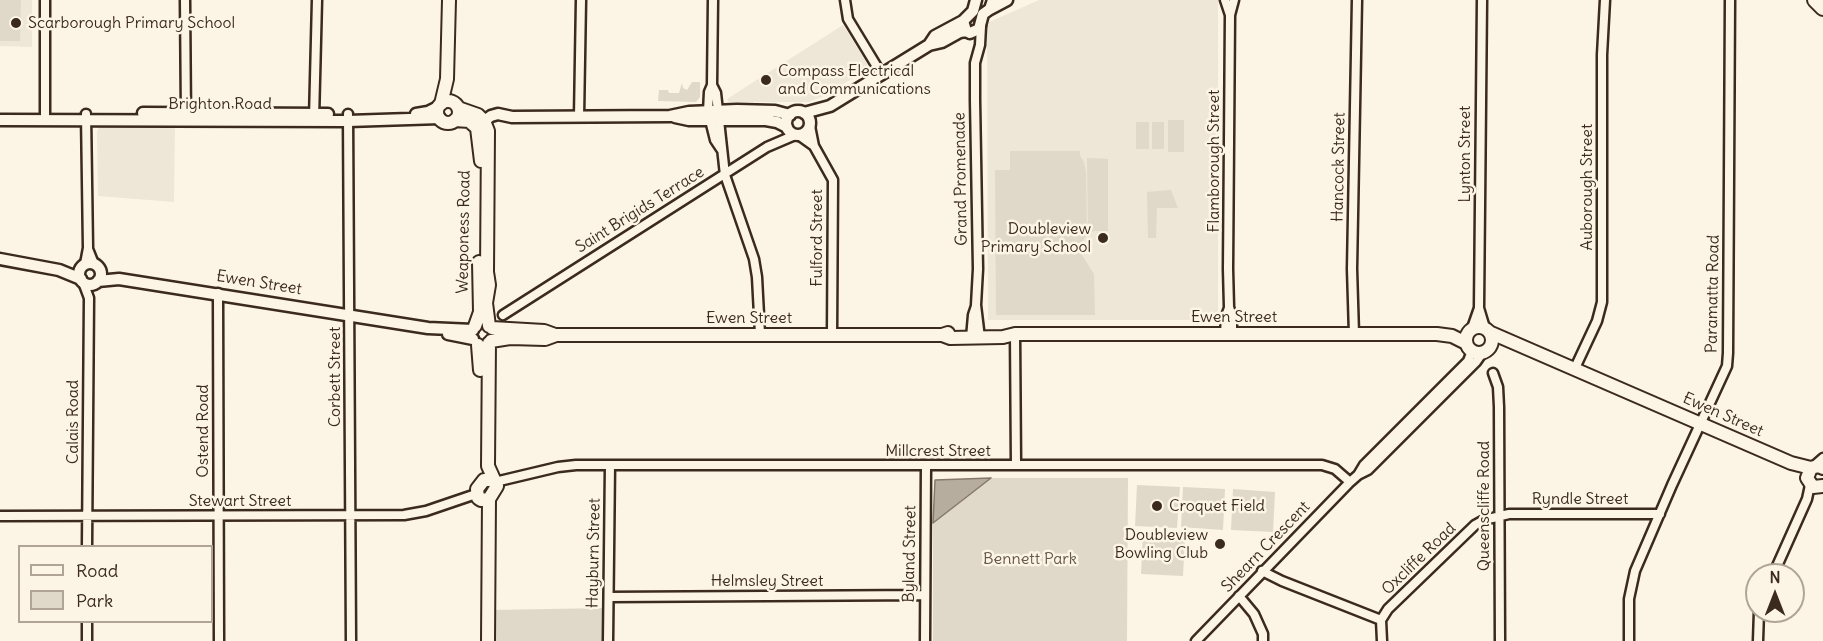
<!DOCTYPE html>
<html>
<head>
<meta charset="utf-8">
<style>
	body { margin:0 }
	#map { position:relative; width:1823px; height:641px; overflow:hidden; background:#fcf5e5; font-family:Delius,sans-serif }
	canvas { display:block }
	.legend { position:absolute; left:18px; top:545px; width:195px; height:78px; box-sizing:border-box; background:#fcf5e5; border:2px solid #afa495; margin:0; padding:8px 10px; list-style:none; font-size:18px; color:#3b2a1e }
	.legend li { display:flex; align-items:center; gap:12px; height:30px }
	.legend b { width:30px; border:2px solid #afa495 }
	.north { position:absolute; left:1745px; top:563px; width:60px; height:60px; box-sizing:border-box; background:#fcf5e5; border:2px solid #afa495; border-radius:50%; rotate:0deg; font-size:16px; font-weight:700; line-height:24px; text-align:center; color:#3b2a1e }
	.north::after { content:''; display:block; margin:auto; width:21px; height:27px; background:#3b2a1e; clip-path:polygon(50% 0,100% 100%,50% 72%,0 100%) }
</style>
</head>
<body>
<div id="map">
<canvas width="1823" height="641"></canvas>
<ul class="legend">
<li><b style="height:8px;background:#fcf5e5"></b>Road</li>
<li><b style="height:16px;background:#e0d8c8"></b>Park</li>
</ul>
<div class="north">N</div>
</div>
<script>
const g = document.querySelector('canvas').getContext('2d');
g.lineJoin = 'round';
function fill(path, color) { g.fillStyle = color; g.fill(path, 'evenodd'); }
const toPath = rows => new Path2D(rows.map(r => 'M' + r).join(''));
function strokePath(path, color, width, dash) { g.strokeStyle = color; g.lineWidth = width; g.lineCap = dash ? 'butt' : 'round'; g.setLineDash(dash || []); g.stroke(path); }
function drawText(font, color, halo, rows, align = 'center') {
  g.font = font + ' Delius,sans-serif'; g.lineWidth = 5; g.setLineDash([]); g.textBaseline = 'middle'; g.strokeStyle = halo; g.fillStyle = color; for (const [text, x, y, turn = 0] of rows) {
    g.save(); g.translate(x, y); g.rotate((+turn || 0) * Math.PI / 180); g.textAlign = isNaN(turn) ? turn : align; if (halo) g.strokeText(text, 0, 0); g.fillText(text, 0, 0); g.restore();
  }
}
const built = toPath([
	[0,0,32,0,32,47,0,46],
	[1039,0,1218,0,1218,320,988,320,987,23],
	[843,25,870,68,822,97,808,102,729,102,727,99],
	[100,124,175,124,174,202,98,196,97,132]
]);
const green = toPath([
	[0,0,21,0,20,41,0,41],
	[692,82,700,82,700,97,696,102,658,101,659,90,668,90,669,93,679,93,682,83,683,88,687,90],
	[1168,120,1184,120,1184,152,1168,152],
	[1136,122,1149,122,1149,149,1136,149],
	[1152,122,1164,122,1164,149,1152,149],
	[1010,151,1080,151,1080,156,1084,162,1086,172,1087,235,1080,244,1080,252,1094,274,1095,315,996,315,995,170,1010,170],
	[1087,158,1108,159,1108,231,1094,231,1088,234],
	[1171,190,1178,208,1157,208,1156,238,1148,238,1147,192],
	[991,478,1128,478,1127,641,933,641,933,523],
	[1137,485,1180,487,1177,528,1135,526],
	[1183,487,1225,489,1223,530,1181,527],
	[1233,489,1275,492,1273,532,1231,530],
	[1143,533,1185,535,1183,576,1141,574],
	[604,608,604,641,491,641,491,610]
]);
const water = toPath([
	[991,478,933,523,935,480,991,478]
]);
const minor = toPath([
	[185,0,186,117],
	[713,0,712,85,709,92,708,112,715,140,721,149],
	[845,0,848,19,882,75],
	[1225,0,1230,15],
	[1482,0,1479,308,1485,328],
	[712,85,716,93,725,175,754,259,757,277,760,334],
	[348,114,351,641],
	[579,117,581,0],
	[314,119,317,0],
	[45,120,45,0],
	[810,126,814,146],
	[800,136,814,146,833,180,832,335],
	[88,249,94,264],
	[85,264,88,248,86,114],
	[83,282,89,298,87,546],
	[218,293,219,641],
	[503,315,767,147,795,135],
	[1472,328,1479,308],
	[1015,334,1016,465],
	[1225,334,1226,316,1229,308],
	[1232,334,1232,317,1229,307,1228,269,1230,15,1234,0],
	[1354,334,1352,269,1357,0],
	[971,338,973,315,976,306],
	[980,338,976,305,978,269,975,100,975,63,980,45,981,26],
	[1575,368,1597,321,1602,302,1602,55,1605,0],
	[1493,373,1498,387,1499,407,1500,641],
	[1814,466,1823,458],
	[1358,475,1364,465,1468,361,1472,351],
	[495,482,558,467,576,465,1322,465,1335,469,1350,482],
	[0,516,404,515,426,511,476,494],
	[1262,571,1282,581,1381,620],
	[1773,575,1807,499,1810,485],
	[1239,596,1254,614,1263,634,1263,641],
	[609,597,925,595],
	[87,641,87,622],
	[608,641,610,465],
	[925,641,926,466],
	[1196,641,1350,482,1358,475,1368,470,1476,362,1483,352],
	[1382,641,1381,620,1388,609,1475,525,1484,520,1509,514,1660,514],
	[1629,641,1629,599,1635,571,1672,485,1727,366,1728,353,1730,0],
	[1758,641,1759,611]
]);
const tertiary = toPath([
	[976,0,973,11,963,21,966,31,970,33,979,29,983,14,990,9,993,0],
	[990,9,1007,0],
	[929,45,935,36,963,21],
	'786 123a12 12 0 1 1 24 0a12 12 0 1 1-24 0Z',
	[143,113,328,114],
	[804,113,830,106,929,45,942,42,960,32,966,31],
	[416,114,428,112,438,107],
	[675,117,689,120,766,120,777,122,787,127],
	[0,120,348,121,440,118],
	[484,121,491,116,498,114,512,117,670,116,689,112,737,110,775,111,790,115],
	[0,259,59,270,81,279],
	'79 274a11 11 0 1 1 22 0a11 11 0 1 1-22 0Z',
	[98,281,119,279,428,328,473,330],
	[448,334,473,339]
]);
const secondary = toPath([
	'437 112a11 11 0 1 1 22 0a11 11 0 1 1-22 0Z',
	[441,104,447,79,449,0],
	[458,108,478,115,484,121,488,131,487,272,489,285,486,303,489,326],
	[455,120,469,121,477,128,481,161],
	[475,326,480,312,479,262],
	'1466 340a13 13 0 1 1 26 0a13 13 0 1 1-26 0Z',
	[492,328,544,331,555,335],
	[1489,332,1791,463,1811,468],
	[942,335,950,338,1003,337,1015,334,1437,334,1452,336,1466,343],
	[491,341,510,338,545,339,556,335,942,335,948,333],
	[489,343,488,466,497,486,489,499,481,500,478,498,477,489,484,480,493,480],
	[478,345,480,370],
	[1823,468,1818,466,1811,468,1807,478,1813,487,1823,486],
	[488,641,489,499]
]);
const primary = toPath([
	[1815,0,1823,8]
]);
const markers = [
	[16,23,6,"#3b2a1e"],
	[766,80,6,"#3b2a1e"],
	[1103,238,6,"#3b2a1e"],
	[1157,506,6,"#3b2a1e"],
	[1220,544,6,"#3b2a1e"]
];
const poiNames = [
	["Scarborough Primary School",28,23],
	["Compass Electrical",778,71],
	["and Communications",778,89],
	["Doubleview",1091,229,"right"],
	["Primary School",1091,247,"right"],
	["Croquet Field",1169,506],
	["Doubleview",1208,535,"right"],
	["Bowling Club",1208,553,"right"]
];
const streetNames = [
	["Brighton Road",220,104],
	["Lynton Street",1465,154,-90],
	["Flamborough Street",1214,161,-90],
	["Hancock Street",1339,167,-89],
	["Grand Promenade",961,179,-91],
	["Auborough Street",1587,187,-90],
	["Saint Brigids Terrace",640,210,-32],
	["Weaponess Road",464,232,-89],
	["Fulford Street",817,238,-90],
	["Ewen Street",259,283,9],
	["Paramatta Road",1713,294,-89],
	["Ewen Street",1234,317],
	["Ewen Street",749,318],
	["Corbett Street",335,377,-90],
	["Ewen Street",1723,415,24],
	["Calais Road",73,422,-90],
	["Ostend Road",203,431,-90],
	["Millcrest Street",938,451],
	["Ryndle Street",1580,499],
	["Stewart Street",240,501],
	["Queenscliffe Road",1484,506,-90],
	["Shearn Crescent",1266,547,-46],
	["Hayburn Street",594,553,-89],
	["Byland Street",910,554,-89],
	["Oxcliffe Road",1419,559,-44],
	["Helmsley Street",767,581]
];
const parkNames = [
	["Bennett Park",1030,559]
];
fill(built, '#eee6d6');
fill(green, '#e0d8c8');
fill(water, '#b7ad9e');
strokePath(water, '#85796b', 1.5);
strokePath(minor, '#3b2a1e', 13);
strokePath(tertiary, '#3b2a1e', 15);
strokePath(secondary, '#3b2a1e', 16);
strokePath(primary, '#3b2a1e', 18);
strokePath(minor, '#fcf5e5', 8);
strokePath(tertiary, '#fcf5e5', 10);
strokePath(secondary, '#fcf5e5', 12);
strokePath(primary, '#fcf5e5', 14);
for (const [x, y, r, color] of markers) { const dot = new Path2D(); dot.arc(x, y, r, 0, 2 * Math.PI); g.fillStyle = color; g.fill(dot); strokePath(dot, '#fcf5e5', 2); }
drawText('16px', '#3b2a1e', '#fcf5e5', poiNames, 'left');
drawText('16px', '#3b2a1e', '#fcf5e5', streetNames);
drawText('16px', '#645648', '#fcf5e5', parkNames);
</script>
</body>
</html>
